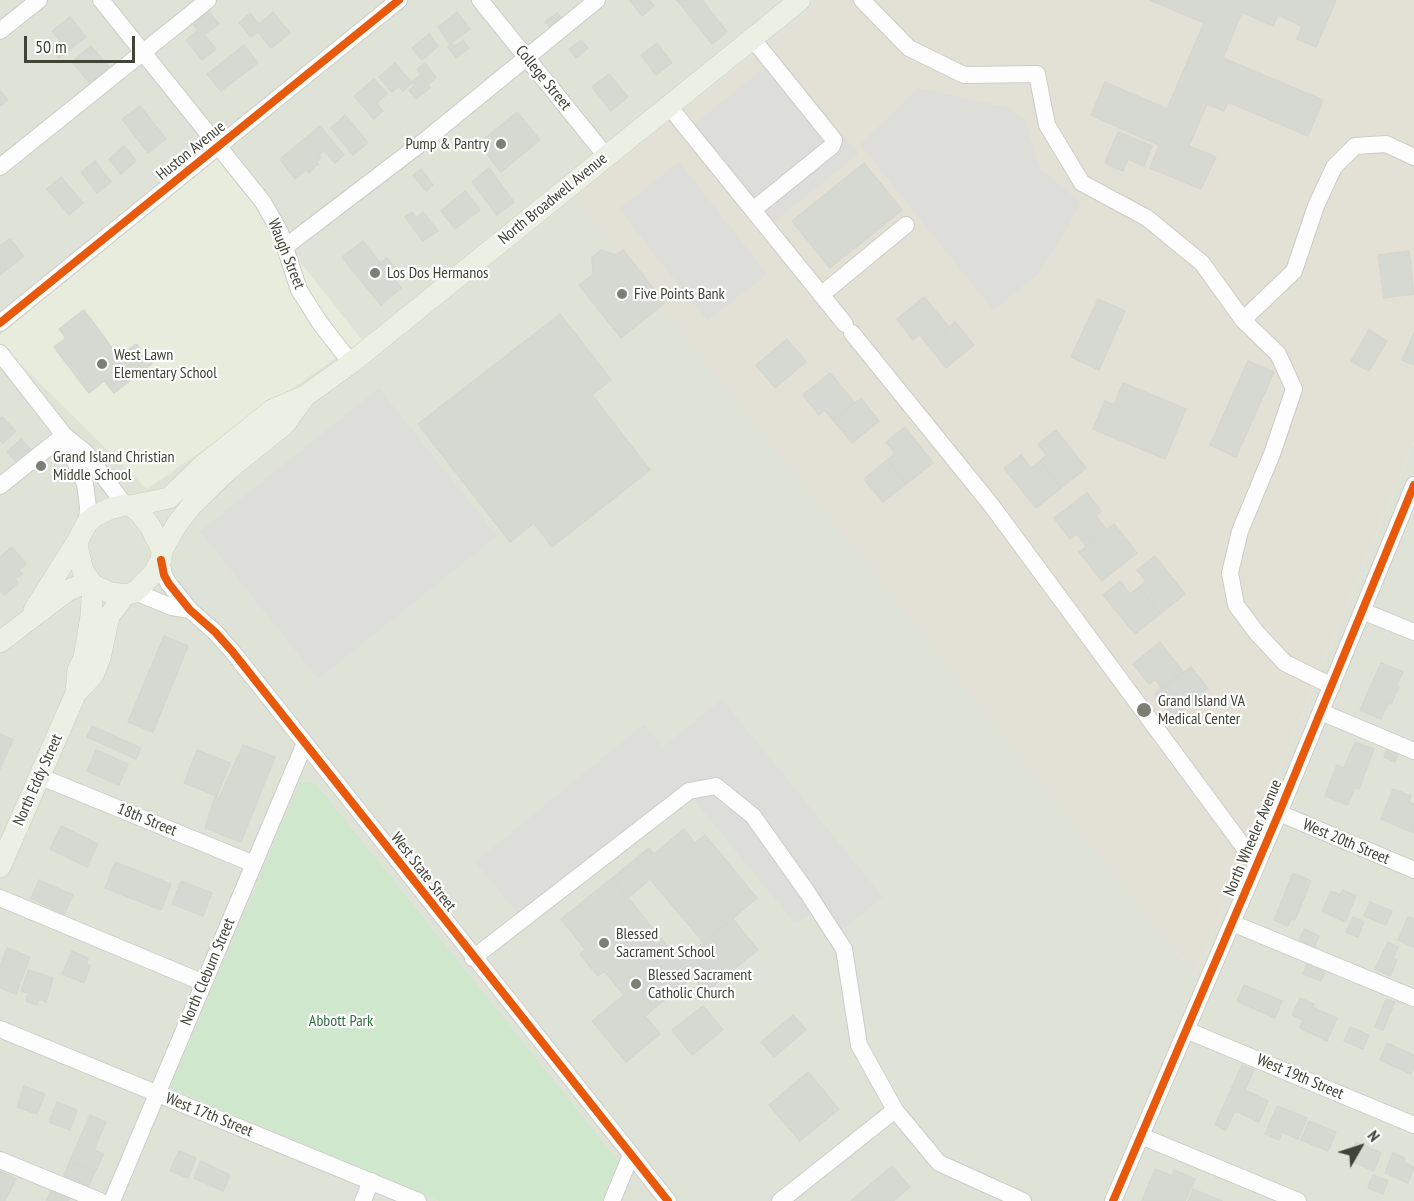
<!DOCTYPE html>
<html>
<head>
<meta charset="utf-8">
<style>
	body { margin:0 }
	#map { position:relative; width:1414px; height:1201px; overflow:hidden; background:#edefe9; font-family:"PT Sans Narrow",sans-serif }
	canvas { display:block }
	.north { position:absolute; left:1330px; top:1117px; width:60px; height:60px; -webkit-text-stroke:4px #fff; paint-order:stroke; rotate:51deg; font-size:16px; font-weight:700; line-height:24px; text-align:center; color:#414337 }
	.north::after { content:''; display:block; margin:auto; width:21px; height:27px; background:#414337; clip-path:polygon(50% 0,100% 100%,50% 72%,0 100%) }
	.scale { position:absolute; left:24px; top:36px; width:111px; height:27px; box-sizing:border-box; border:3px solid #414337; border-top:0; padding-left:8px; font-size:18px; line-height:21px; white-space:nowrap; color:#414337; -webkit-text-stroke:4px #fff; paint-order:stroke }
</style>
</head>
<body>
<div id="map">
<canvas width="1414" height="1201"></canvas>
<div class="north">N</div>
<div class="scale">50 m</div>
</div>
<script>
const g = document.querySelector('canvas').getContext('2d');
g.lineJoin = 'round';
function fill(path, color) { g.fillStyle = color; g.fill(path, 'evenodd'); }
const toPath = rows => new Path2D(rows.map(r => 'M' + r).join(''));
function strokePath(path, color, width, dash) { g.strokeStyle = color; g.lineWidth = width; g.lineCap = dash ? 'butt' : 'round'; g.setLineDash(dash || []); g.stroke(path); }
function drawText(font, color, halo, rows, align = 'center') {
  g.font = font + ' "PT Sans Narrow",sans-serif'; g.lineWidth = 4.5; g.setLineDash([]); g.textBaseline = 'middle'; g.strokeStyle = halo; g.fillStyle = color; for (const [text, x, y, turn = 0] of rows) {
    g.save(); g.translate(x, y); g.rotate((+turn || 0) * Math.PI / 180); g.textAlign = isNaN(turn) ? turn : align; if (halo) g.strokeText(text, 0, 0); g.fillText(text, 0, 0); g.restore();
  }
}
const residential = toPath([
	[0,0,823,0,575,197,1195,976,1414,443,1414,1201,0,1201]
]);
const education = toPath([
	[218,158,362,340,147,489,0,344,0,335]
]);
const medical = toPath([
	[823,0,1414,0,1414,443,1195,976,574,197]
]);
const green = toPath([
	[300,782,315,783,618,1161,601,1201,440,1201,170,1088]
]);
const parking = toPath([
	[779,56,858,154,770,225,691,127],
	[919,88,1010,108,1025,120,1040,169,1081,202,1063,236,1037,275,993,310,860,144],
	[679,162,767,274,707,321,619,209],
	[379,388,497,536,318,679,200,531],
	[722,699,883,897,830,940,811,916,794,922,685,789,523,920,475,862,644,724,663,747]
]);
const building = toPath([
	[630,0,649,0,654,6,642,16,630,0],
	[677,0,702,0,727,32,712,44,677,0],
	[1150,0,1336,0,1316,47,1297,39,1302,26,1278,15,1273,26,1242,12,1223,58,1323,100,1308,136,1228,102,1224,111,1207,104,1189,146,1216,157,1201,189,1150,168,1159,145,1091,115,1105,82,1167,109,1204,23,1150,0],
	[209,12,219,24,204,35,216,49,202,60,186,40,198,30,193,24,209,12],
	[273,12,290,33,271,48,258,32,251,37,239,23,250,13,259,24,273,12],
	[457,12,470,29,450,44,438,27,457,12],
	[557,13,564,21,552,30,545,22,557,13],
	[70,17,86,37,59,58,51,48,60,41,52,31,70,17],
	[429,34,438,46,422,60,412,48,429,34],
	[463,40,469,48,456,58,448,47,452,43,455,46,463,40],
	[581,40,588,48,576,58,569,49,581,40],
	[657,43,672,63,656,75,641,55,657,43],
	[244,45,258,63,221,91,207,74,244,45],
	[91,46,109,67,90,83,72,62,91,46],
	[395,63,412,83,403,91,399,86,392,92,379,77,395,63],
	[425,63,436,77,429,84,417,70,425,63],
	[609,74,628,97,611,111,592,87,609,74],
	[420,75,430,88,416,99,409,90,415,85,412,82,420,75],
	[374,79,387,94,376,103,383,111,374,119,354,96,374,79],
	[0,91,8,100,0,106,0,91],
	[140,106,166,139,148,153,122,119,140,106],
	[517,112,540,140,501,172,478,144,517,112],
	[345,115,368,143,353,155,331,128,345,115],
	[320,126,344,155,335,163,324,151,319,155,321,158,316,162,318,164,309,173,306,170,295,179,280,159,320,126],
	[1118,132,1152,146,1144,166,1128,159,1123,171,1105,163,1118,132],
	[124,146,136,161,121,174,109,159,124,146],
	[95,161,111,182,97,193,81,172,95,161],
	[864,163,902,210,830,268,792,221,864,163],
	[489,168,514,202,497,215,472,182,489,168],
	[421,169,433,185,426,191,413,175,421,169],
	[61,177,83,203,69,215,47,189,61,177],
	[465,191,480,210,455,229,441,211,465,191],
	[412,212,416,218,423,212,438,231,423,241,405,217,412,212],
	[10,239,24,256,0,275,0,246,10,239],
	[363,241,380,263,387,258,395,268,389,273,401,288,381,305,342,257,363,241],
	[601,250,616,255,623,250,665,303,621,338,579,285,593,274,592,257,601,250],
	[1409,251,1414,294,1384,298,1378,255,1409,251],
	[924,297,949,327,928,345,920,335,913,340,897,319,924,297],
	[1098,299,1125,311,1099,370,1071,357,1098,299],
	[84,310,119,357,136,344,152,364,114,393,104,381,89,393,54,347,66,338,59,329,84,310],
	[560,314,611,380,592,395,650,470,552,547,534,523,510,542,418,424,560,314],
	[955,322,974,345,946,368,928,345,955,322],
	[1369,330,1387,341,1369,371,1351,361,1369,330],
	[1414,333,1414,365,1402,360,1414,333],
	[787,339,806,362,775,388,756,365,787,339],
	[1248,361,1274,372,1236,457,1210,445,1248,361],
	[830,373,855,403,833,420,825,410,819,415,803,395,830,373],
	[1123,383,1186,409,1165,459,1093,429,1105,401,1114,405,1123,383],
	[861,398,879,421,852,443,833,420,861,398],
	[2,417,16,431,3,443,0,440,0,419,2,417],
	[905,427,933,463,906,484,887,460,895,453,886,442,905,427],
	[1056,430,1086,468,1061,488,1040,461,1047,455,1038,444,1056,430],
	[21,439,34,453,20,466,7,452,21,439],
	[1021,455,1031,468,1040,461,1061,488,1036,508,1004,468,1021,455],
	[887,460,906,484,883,502,864,479,887,460],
	[1087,493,1101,511,1096,516,1107,530,1086,546,1077,534,1070,539,1054,518,1087,493],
	[1114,524,1137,553,1102,581,1079,552,1114,524],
	[12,547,26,564,19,570,22,574,15,579,18,583,4,595,0,590,0,557,12,547],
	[1155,556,1185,594,1160,614,1139,587,1146,581,1137,570,1155,556],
	[1120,581,1130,594,1139,587,1160,614,1135,634,1103,595,1120,581],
	[164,636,188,646,153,732,128,722,164,636],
	[1160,642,1183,672,1162,689,1155,679,1149,684,1133,664,1160,642],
	[1381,663,1403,672,1396,686,1399,687,1391,704,1388,703,1381,719,1360,710,1381,663],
	[1191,667,1208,689,1173,717,1155,694,1191,667],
	[92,726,141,748,136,759,87,737,92,726],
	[0,734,13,740,0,769,0,734],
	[1355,742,1374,749,1359,789,1355,787,1348,805,1325,796,1337,765,1344,768,1355,742],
	[243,745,275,757,241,842,205,828,215,797,219,798,243,745],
	[1387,749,1398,754,1395,762,1384,757,1387,749],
	[96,750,128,764,119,785,87,771,96,750],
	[197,750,230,763,217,796,184,783,197,750],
	[1393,789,1411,796,1409,802,1414,804,1414,833,1381,819,1393,789],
	[61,826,98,844,87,867,50,849,61,826],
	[684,829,695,843,705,835,757,898,704,943,650,879,628,898,612,878,649,848,654,854,684,829],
	[115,862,171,884,161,910,105,888,115,862],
	[1293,873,1311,881,1295,920,1291,919,1288,926,1274,920,1293,873],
	[612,878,680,962,733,919,758,950,705,992,693,977,645,1016,660,1034,626,1062,592,1021,624,995,604,971,598,976,580,954,585,949,561,919,612,878],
	[39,880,73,895,64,914,31,898,39,880],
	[181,881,212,893,203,916,172,904,181,881],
	[1343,890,1356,896,1345,922,1322,911,1331,891,1340,895,1343,890],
	[1370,902,1392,911,1386,925,1364,916,1370,902],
	[1353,917,1364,922,1358,937,1346,932,1353,917],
	[1408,917,1414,919,1414,947,1398,940,1408,917],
	[1304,929,1319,936,1313,951,1298,945,1304,929],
	[1388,942,1398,947,1393,958,1397,960,1390,976,1375,969,1388,942],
	[7,948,30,957,16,994,0,988,0,967,7,948],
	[72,951,88,958,86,964,90,966,84,983,62,974,72,951],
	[1309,960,1326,968,1321,981,1303,974,1309,960],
	[28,970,53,978,46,1002,39,999,37,1005,26,1001,28,993,21,991,28,970],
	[1244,985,1282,1001,1275,1018,1237,1001,1244,985],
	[1300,998,1314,1004,1312,1007,1337,1018,1327,1041,1300,1028,1303,1020,1292,1015,1300,998],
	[1386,999,1395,1002,1383,1030,1375,1027,1386,999],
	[703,1006,723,1030,692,1055,672,1030,703,1006],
	[793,1015,806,1030,774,1057,761,1042,793,1015],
	[1350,1027,1369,1035,1363,1049,1344,1041,1350,1027],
	[1387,1043,1414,1055,1414,1066,1411,1074,1380,1060,1387,1043],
	[1242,1065,1254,1070,1245,1090,1268,1101,1259,1122,1235,1111,1226,1130,1215,1125,1242,1065],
	[808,1072,839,1109,800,1141,769,1105,808,1072],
	[24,1086,45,1094,37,1114,17,1107,24,1086],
	[57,1102,77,1110,70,1130,49,1122,57,1102],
	[1277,1106,1307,1118,1298,1139,1282,1132,1279,1140,1265,1134,1277,1106],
	[90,1115,106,1122,94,1150,104,1154,95,1172,70,1161,90,1115],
	[1309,1121,1336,1132,1328,1151,1301,1140,1309,1121],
	[1356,1142,1381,1153,1374,1171,1348,1160,1356,1142],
	[179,1151,196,1158,188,1178,170,1171,179,1151],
	[1393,1153,1405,1158,1404,1162,1414,1167,1408,1183,1385,1173,1393,1153],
	[70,1161,95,1172,86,1191,62,1180,70,1161],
	[201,1161,230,1175,223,1191,194,1178,201,1161],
	[892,1166,910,1187,893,1201,851,1201,892,1166],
	[1155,1169,1172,1176,1174,1170,1195,1179,1185,1201,1142,1201,1155,1169],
	[0,1171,16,1179,5,1201,0,1201,0,1171],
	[1373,1175,1388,1181,1383,1194,1368,1188,1373,1175],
	[1193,1189,1222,1201,1188,1201,1193,1189],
	[51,1191,69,1199,68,1201,46,1201,51,1191]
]);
const minor = toPath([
	[101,0,263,202,280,232,299,290,320,323,351,363],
	[480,0,606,156],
	[862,0,909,48,964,75,1037,74,1047,125,1082,183,1147,218,1202,263,1243,320,1278,354,1294,389,1272,454,1240,531,1230,573,1236,605,1256,632,1285,663,1332,686],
	[0,31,39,0],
	[752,38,834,140,832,146,753,210],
	[668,105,845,324],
	[0,167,208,0],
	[285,247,428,138,597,0],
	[821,295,906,225],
	[1243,320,1294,271,1316,206,1334,167,1355,146,1386,144,1414,157],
	[0,323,399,0],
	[852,333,992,506,1257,865],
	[0,353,64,435,86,453,125,505],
	[65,438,85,484,88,507,87,523],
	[0,486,64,435],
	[161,560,164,575,169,584,190,610,215,632,232,651,668,1201],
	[135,592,172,607,190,610],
	[1362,611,1414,632],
	[1321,712,1414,751],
	[39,776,254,864],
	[1279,813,1414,870],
	[0,898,204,983],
	[1232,923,1414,998],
	[473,958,689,791,716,786,753,816,807,892,844,949,859,1045,895,1110,939,1163,1023,1201],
	[0,1029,418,1201],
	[1186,1030,1414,1125],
	[1141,1136,1298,1201],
	[0,1160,100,1201],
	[112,1201,305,743],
	[363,1201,371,1181],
	[612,1201,631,1155],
	[780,1201,895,1110],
	[1113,1201,1279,813,1414,485]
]);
const major = toPath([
	[125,505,131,506,140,513,150,526,162,550,161,560,154,573,135,592,125,595,111,593,93,585,83,571,78,550,78,540,87,523,95,516,109,509,125,505],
	[131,506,169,498,201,467,272,410,305,396,351,363,800,0],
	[162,550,177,524,192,505,229,469,285,424,305,396],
	[34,610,78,540],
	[0,642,67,591,89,581],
	[76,693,93,675,100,658,109,616,125,595],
	[0,867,76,693,78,670,84,658,91,616,93,585]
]);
const cycleway = toPath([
	[0,323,399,0],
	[161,560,164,575,169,584,190,610,215,632,232,651,668,1201],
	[1113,1201,1279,813,1414,485]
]);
const markers = [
	[501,144,6,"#7d7f75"],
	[375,273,6,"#7d7f75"],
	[622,294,6,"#7d7f75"],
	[102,364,6,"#7d7f75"],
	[41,466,6,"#7d7f75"],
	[1144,710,8,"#7d7f75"],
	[604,943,6,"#7d7f75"],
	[636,984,6,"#7d7f75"]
];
const streetNames = [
	["College Street",543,78,51],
	["Huston Avenue",191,151,-39],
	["North Broadwell Avenue",553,199,-39],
	["Waugh Street",286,254,68],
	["North Eddy Street",38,780,-66],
	["18th Street",147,820,22],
	["North Wheeler Avenue",1253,838,-67],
	["West 20th Street",1346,842,23],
	["West State Street",423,872,52],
	["North Cleburn Street",208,972,-67],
	["West 19th Street",1300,1077,23],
	["West 17th Street",209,1115,22]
];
const poiNames = [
	["Pump & Pantry",489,144,"right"],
	["Los Dos Hermanos",387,273],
	["Five Points Bank",634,294],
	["West Lawn",114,355],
	["Elementary School",114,373],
	["Grand Island Christian",53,457],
	["Middle School",53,475],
	["Grand Island VA",1158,701],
	["Medical Center",1158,719],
	["Blessed",616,934],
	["Sacrament School",616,952],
	["Blessed Sacrament",648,975],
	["Catholic Church",648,993]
];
const parkNames = [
	["Abbott Park",341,1021]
];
fill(residential, '#dfe3d7');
fill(education, '#e7ecdc');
fill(medical, '#e3e1d6');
fill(green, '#cee7cd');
fill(parking, '#ddded9');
fill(building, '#d6d8d2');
strokePath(building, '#d5d7cf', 1.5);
strokePath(minor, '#cbcdc7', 18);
strokePath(major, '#c8cfb9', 22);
strokePath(minor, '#fcfdfc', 16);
strokePath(major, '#ebefe4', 21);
strokePath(cycleway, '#e8590c', 8);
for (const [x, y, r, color] of markers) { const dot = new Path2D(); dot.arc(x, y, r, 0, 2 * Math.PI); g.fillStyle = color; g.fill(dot); strokePath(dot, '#fff', 2); }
drawText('16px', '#414337', '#fff', streetNames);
drawText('16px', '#414337', '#fff', poiNames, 'left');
drawText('16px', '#306f3e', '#fff', parkNames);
</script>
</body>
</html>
